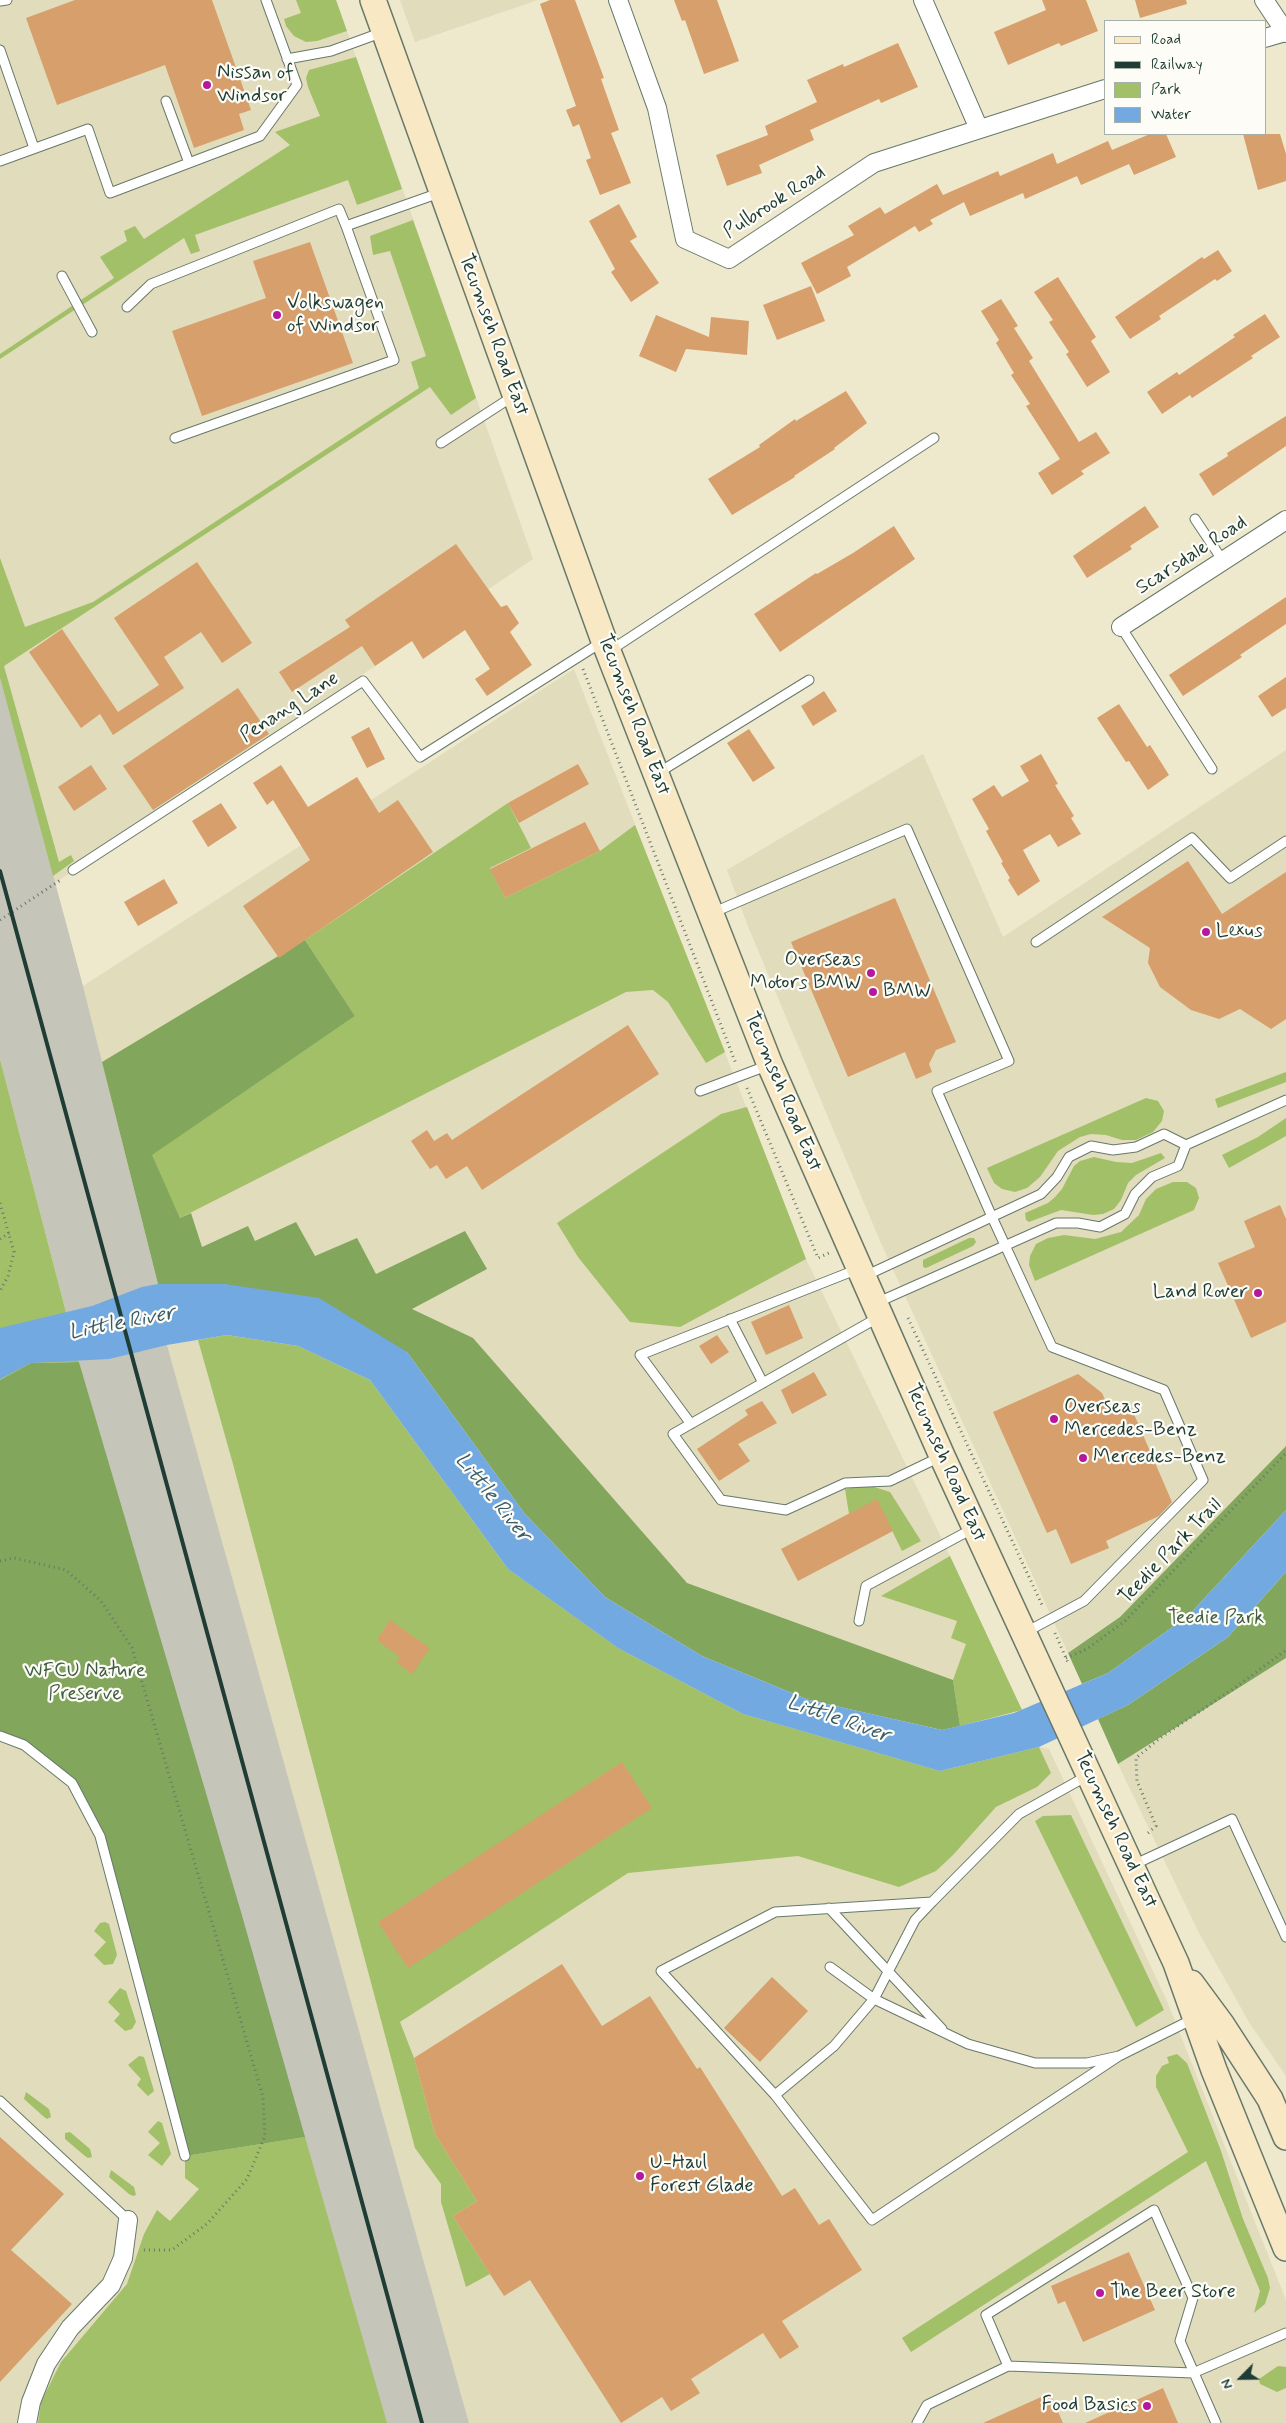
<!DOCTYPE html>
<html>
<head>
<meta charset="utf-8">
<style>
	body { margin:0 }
	#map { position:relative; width:1286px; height:2423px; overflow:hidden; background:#eee8cd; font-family:Mynerve,sans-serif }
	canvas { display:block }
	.legend { position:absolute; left:1104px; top:20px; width:162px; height:115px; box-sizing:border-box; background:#fdfcf7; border:1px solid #a4b0a9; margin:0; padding:6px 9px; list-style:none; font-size:15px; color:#1f3d34 }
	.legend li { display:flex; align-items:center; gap:10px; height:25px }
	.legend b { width:25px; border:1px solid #a4b0a9 }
	.north { position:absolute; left:1216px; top:2353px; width:50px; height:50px; -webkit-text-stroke:4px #fdfcf7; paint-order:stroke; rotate:247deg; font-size:14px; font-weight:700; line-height:20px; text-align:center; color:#1f3d34 }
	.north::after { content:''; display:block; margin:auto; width:18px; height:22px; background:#1f3d34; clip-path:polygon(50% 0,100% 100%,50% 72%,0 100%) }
</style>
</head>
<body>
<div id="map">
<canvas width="1286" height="2423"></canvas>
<ul class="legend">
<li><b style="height:6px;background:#f8e8c3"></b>Road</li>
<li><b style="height:6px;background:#1f3d34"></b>Railway</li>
<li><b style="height:14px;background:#a2c068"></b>Park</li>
<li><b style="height:14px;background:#72a9e0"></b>Water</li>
</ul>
<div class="north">N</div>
</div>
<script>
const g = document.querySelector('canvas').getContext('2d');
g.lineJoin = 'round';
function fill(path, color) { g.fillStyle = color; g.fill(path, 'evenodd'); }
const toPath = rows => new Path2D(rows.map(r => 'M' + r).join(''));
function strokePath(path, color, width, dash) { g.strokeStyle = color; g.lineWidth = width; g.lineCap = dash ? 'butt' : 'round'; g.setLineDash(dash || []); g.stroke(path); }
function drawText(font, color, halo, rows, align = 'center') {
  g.font = font + ' Mynerve,sans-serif'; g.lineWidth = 4.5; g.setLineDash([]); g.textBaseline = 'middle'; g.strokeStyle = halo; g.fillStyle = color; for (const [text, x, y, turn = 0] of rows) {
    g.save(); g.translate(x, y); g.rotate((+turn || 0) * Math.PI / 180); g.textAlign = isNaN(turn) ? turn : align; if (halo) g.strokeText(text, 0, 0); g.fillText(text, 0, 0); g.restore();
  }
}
const built = toPath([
	[0,0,336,0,533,559,55,883,0,678],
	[400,0,538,0,415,42],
	[574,669,806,1259,939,1533,1022,1710,942,1730,525,1514,407,1352,225,1284,158,1284,83,986],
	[1286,750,1286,1446,1120,1617,1068,1653,880,1241,747,924,727,870,923,754,1003,937],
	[227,1335,508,1569,940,1771,1039,1747,1049,1749,1167,2001,1286,2300,1286,2423,469,2423,167,1345],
	[79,1362,387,2423,0,2423,0,1380],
	[1286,1658,1286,2076,1250,2024,1199,1933,1118,1764]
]);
const industrial = toPath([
	[0,678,83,986,158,1284,167,1345,469,2423,385,2423,79,1362,0,1059]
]);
const green = toPath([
	[296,0,336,0,347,31,317,41,306,42,294,36,286,26,284,19,301,13],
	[356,57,402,189,357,205,348,180,195,235,200,251,191,254,184,238,0,359,0,354,114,278,100,257,127,241,124,231,135,226,144,239,290,145,275,132,320,116,308,87,306,78,309,70],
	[413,220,476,398,451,415,430,387,4,666,59,862,71,855,74,861,53,876,0,678,0,558,25,627,93,602,419,388,411,362,426,356,390,251,373,255,370,236],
	[508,803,531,848,490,868,505,898,600,851,635,825,725,1052,706,1063,668,1002,653,990,626,992,180,1218,151,1155,355,1016,305,940],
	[0,1059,79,1362,31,1363,0,1380],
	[1286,1072,1286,1082,1218,1108,1215,1099],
	[1146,1098,1158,1101,1164,1111,1162,1121,1153,1132,1136,1140,1122,1140,1106,1135,1091,1134,1080,1137,1058,1151,1040,1177,1027,1188,1015,1192,1002,1189,994,1183,987,1168],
	[747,1107,806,1259,680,1327,630,1322,578,1257,557,1223,721,1114],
	[1286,1118,1286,1136,1229,1168,1222,1155,1258,1137],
	[1161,1153,1165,1158,1136,1175,1128,1183,1121,1200,1114,1209,1103,1214,1093,1215,1061,1210,1029,1222,1026,1220,1025,1213,1048,1203,1055,1197,1062,1189,1074,1166,1080,1161,1094,1157,1116,1162,1132,1163],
	[1173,1182,1187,1182,1196,1188,1199,1198,1194,1210,1035,1281,1029,1265,1030,1256,1036,1244,1048,1238,1064,1235,1095,1239,1121,1232,1139,1215,1146,1199,1156,1189],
	[969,1238,974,1238,976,1242,973,1246,926,1268,923,1267,923,1260],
	[227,1335,298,1346,370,1380,508,1569,618,1648,743,1714,940,1771,1039,1747,1051,1773,1037,1787,996,1807,953,1855,936,1871,899,1887,798,1856,628,1873,400,2022,414,2058,435,2134,477,2201,453,2216,490,2274,466,2287,441,2202,441,2184,415,2148,233,1464,198,1340],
	[868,1485,890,1492,921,1541,902,1551,877,1500,849,1514,845,1489],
	[950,1556,1022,1710,960,1726,953,1680,966,1644,951,1638,957,1621,881,1596],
	[1071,1815,1164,2010,1136,2027,1035,1821,1043,1816],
	[105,1922,109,1924,117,1955,113,1964,104,1965,94,1955,106,1942,94,1931,100,1923],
	[120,1988,126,1991,136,2022,132,2029,125,2031,114,2021,120,2014,108,2002],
	[1177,2054,1187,2063,1221,2151,1243,2219,1268,2278,1270,2288,1265,2304,1254,2313,1260,2291,1206,2161,911,2352,902,2338,1188,2152,1156,2087,1156,2076,1162,2066,1169,2063,1167,2057],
	[139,2056,144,2057,154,2091,148,2096,137,2085,141,2079,128,2065],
	[26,2092,49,2109,51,2117,47,2119,43,2116,24,2099],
	[158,2121,162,2123,171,2154,162,2166,148,2155,160,2143,148,2132],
	[70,2132,90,2149,92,2157,88,2158,85,2156,65,2139,65,2133],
	[305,2137,387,2423,38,2423,41,2402,61,2362,127,2284,144,2234,157,2210,170,2221,199,2189,185,2178,185,2156],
	[111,2170,134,2187,136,2195,133,2196,129,2194,109,2177],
	[1278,2366,1286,2367,1286,2388,1277,2392,1260,2384,1259,2379]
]);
const forest = toPath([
	[305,940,355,1016,152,1155,180,1218,191,1213,202,1247,248,1226,255,1241,296,1222,315,1256,357,1238,376,1274,465,1231,487,1269,412,1309,473,1338,687,1583,953,1680,960,1726,942,1730,809,1700,702,1656,605,1597,525,1514,407,1352,225,1284,158,1284,102,1062],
	[79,1362,241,1912,305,2137,185,2156,100,1836,72,1783,24,1745,0,1736,0,1380,31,1363],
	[1286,1446,1286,1510,1188,1616,1108,1673,1082,1684,1068,1653,1120,1617],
	[1286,1572,1286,1658,1118,1764,1098,1719,1128,1705,1228,1637]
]);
const water = toPath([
	[158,1284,225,1284,319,1298,407,1352,525,1514,605,1597,702,1656,809,1700,942,1730,1014,1713,1108,1673,1188,1616,1286,1510,1286,1572,1228,1637,1128,1705,1039,1747,940,1771,743,1714,618,1648,508,1569,370,1380,298,1346,227,1335,167,1345,109,1359,31,1363,0,1379,0,1328,92,1306,142,1287]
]);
const building = toPath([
	[75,0,212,0,251,110,239,114,244,130,194,148,165,65,57,105,26,18],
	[550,0,575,0,604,78,601,79,619,130,611,133,631,183,600,195,586,160,591,158,579,124,573,127,566,110,576,106,540,4],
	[674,0,717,0,739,61,704,74,685,20,682,21],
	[1042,0,1086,0,1098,31,1061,46,1059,43,1008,65,994,32,1046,10],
	[1135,0,1186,0,1187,4,1140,18],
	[898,43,918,87,881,103,879,99,810,130,814,140,759,165,762,173,727,186,716,155,768,135,765,126,817,102,807,80,843,64,844,67],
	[1150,134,1166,134,1176,157,1134,175,1129,164,1081,185,1077,176,1025,199,1023,193,970,216,964,202,930,220,933,224,919,232,915,226,847,267,851,276,817,294,801,263,854,235,848,226,880,207,885,214,937,184,943,195,998,171,1000,176,1053,153,1057,164,1108,141,1112,150],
	[1243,134,1280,134,1286,154,1286,181,1258,190],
	[619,204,637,237,630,241,659,283,631,302,611,272,615,269,589,221],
	[310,242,353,363,202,416,172,331,266,298,253,261],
	[1218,250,1232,271,1217,281,1215,279,1159,316,1161,319,1130,339,1115,317,1202,257,1204,259],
	[1058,277,1096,337,1091,341,1110,372,1087,387,1066,354,1069,352,1049,322,1053,320,1034,292],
	[811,286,825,321,777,340,763,305],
	[1001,299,1018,326,1014,328,1033,358,1029,361,1079,442,1096,432,1110,453,1081,471,1084,474,1052,495,1038,473,1060,459,1026,406,1030,404,1011,375,1014,373,996,343,999,340,981,311],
	[1265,314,1280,337,1251,356,1253,358,1192,398,1190,395,1162,414,1147,392,1177,372,1179,375,1235,337,1233,335],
	[656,315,709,337,711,317,749,321,747,355,686,349,676,372,639,356],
	[846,391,867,423,834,448,835,449,794,476,795,477,732,515,708,479,760,447,759,445,795,419,796,421],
	[1286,416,1286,446,1213,496,1199,474,1228,456,1227,453],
	[1145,506,1159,527,1130,546,1132,549,1087,578,1073,556],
	[894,526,915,559,780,652,754,614,816,573,817,574,853,553],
	[456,544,501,607,507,605,519,623,510,632,532,665,487,696,475,679,490,669,465,630,423,659,412,641,375,666,362,646,292,692,279,672,350,627,345,620],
	[197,562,252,643,222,663,201,632,164,657,184,688,113,735,100,714,81,728,29,652,62,629,118,712,159,685,114,618],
	[1286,597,1286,624,1240,655,1242,657,1183,696,1169,675],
	[1286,677,1286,708,1272,717,1258,696],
	[238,688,269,734,153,810,123,766],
	[824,691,837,711,813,726,801,706],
	[1119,704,1147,747,1150,745,1169,775,1148,790,1129,761,1126,762,1097,718],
	[369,727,385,759,367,768,351,737],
	[749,729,775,768,753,782,727,743],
	[1041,754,1058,784,1055,785,1074,816,1071,818,1081,834,1058,847,1050,834,1023,850,1040,881,1018,896,1008,880,1010,878,1001,863,1003,862,986,831,989,829,972,799,994,785,1002,797,1029,781,1020,766],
	[578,764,589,784,519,823,508,803],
	[91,765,107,789,74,811,58,787],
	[281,765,308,807,357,777,379,813,398,800,433,852,279,958,243,906,310,860,273,800,267,805,253,783],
	[221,803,237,828,208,847,192,821],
	[585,822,600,851,505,898,490,869],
	[1188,861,1222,914,1286,872,1286,1019,1271,1029,1240,1009,1219,1019,1191,1010,1160,987,1148,963,1150,948,1102,917],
	[164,879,178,903,138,926,124,902],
	[895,898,956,1042,936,1050,929,1064,932,1072,916,1079,905,1052,848,1077,791,942],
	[628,1025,659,1074,482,1190,467,1166,446,1179,437,1165,430,1169,411,1141,427,1130,434,1141,447,1133,452,1140],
	[1280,1205,1286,1219,1286,1322,1251,1338,1218,1263,1255,1247,1244,1221],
	[789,1305,803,1338,766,1355,751,1322],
	[717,1335,729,1352,711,1364,699,1346],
	[814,1372,827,1395,792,1414,781,1390],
	[1078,1374,1102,1393,1111,1413,1130,1405,1172,1502,1159,1516,1106,1541,1109,1548,1071,1564,1056,1529,1047,1533,993,1412],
	[762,1401,777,1423,738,1444,750,1461,719,1481,697,1449,748,1415,745,1410],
	[877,1499,893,1531,798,1581,781,1549],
	[390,1620,430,1648,412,1674,396,1662,400,1657,377,1640],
	[622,1762,652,1808,408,1968,378,1922],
	[562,1964,602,2026,650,1996,697,2069,700,2067,782,2196,795,2188,819,2225,829,2219,862,2270,782,2321,799,2347,780,2359,763,2333,691,2379,700,2393,671,2411,662,2397,621,2423,530,2280,504,2296,453,2216,477,2201,435,2134,414,2058],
	[772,1977,808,2011,760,2062,724,2028],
	[0,2137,64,2194,11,2250,72,2304,0,2382],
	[1129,2252,1155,2310,1083,2342,1065,2301,1058,2304,1051,2286],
	[1163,2388,1178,2423,1085,2423],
	[1050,2393,1063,2423,983,2423]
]);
const path = toPath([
	[583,669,736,1064],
	[0,920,62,879],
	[747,1088,818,1258,829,1253],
	[0,1203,14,1252,8,1276,0,1291],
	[0,1239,9,1233],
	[908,1318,1043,1607],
	[0,1561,14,1558,66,1570,101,1601,132,1648,263,2097,265,2136,247,2179,208,2223,172,2250,143,2250],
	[1055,1633,1069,1665],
	[1066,1658,1087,1649,1125,1621,1286,1453],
	[1148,1833,1156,1826,1137,1781,1136,1758,1160,1738,1239,1685,1286,1650]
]);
const service = toPath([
	[0,1,7,0],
	[0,50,34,148],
	[287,59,331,51,383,32],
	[166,101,189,163],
	[0,161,88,129,110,193,260,136,297,85,266,0],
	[62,276,92,332],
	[127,307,151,284,339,209,346,226],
	[175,438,394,360,346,226,442,192],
	[441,443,515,395],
	[1195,519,1223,561],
	[1121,627,1212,769],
	[611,650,934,438],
	[658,773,809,680],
	[73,870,363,681,420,757,602,642],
	[712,913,907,829,1009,1061,937,1091,992,1217,1052,1347,1164,1390,1203,1480,1084,1601,1026,1632],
	[1036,942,1192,838,1230,878,1286,841],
	[700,1091,769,1065],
	[865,1276,1041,1194,1057,1177,1069,1157,1091,1146,1113,1150,1136,1147,1164,1134,1186,1145],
	[876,1303,1056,1223,1078,1223,1100,1227,1125,1214,1135,1194,1152,1177,1178,1166,1186,1145,1286,1100],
	[879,1317,673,1434,721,1500,786,1510,845,1483,890,1481,940,1457],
	[730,1319,763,1383],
	[691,1424,640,1355,858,1269],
	[859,1621,866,1586,974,1528],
	[0,1736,24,1745,72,1783,100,1836,185,2156],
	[1087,1776,1019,1814,932,1902,915,1920,874,1999,834,2046,775,2095,872,2220,1119,2056],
	[1131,1866,1232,1819,1286,1937],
	[829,1908,942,2029],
	[830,1967,874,1999,968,2044,1035,2063,1087,2063,1119,2056,1193,2019],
	[775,2095,661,1971,775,1912,932,1902],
	[0,2101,128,2220],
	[1008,2366,986,2315,1154,2210,1193,2298,1180,2341,1216,2423],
	[917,2423,927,2405,1008,2366,1193,2373,1286,2333]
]);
const minor = toPath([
	[618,0,657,108,685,239,729,259,874,163,1105,89],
	[923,0,979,129],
	[1264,0,1286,33],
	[1265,38,1285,32],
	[1121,627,1286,520],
	[27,2423,31,2402,46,2364,70,2328,111,2285,123,2258,128,2220]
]);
const secondary = toPath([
	[373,0,604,641,770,1065,942,1456,1176,1963,1214,2070,1286,2248],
	[1191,1983,1222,2025,1270,2099,1286,2137]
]);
const rail = toPath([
	[0,871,422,2423]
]);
const markers = [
	[207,85,5,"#b5179e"],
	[277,315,5,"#b5179e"],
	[1206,932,5,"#b5179e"],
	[871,973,5,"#b5179e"],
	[873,992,5,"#b5179e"],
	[1258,1293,5,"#b5179e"],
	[1054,1419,5,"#b5179e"],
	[1083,1458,5,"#b5179e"],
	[640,2176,5,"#b5179e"],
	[1100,2293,5,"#b5179e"],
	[1147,2406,5,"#b5179e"]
];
const poiNames = [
	["Nissan of",217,74],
	["Windsor",217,97],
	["Volkswagen",287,304],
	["of Windsor",287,327],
	["Lexus",1216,932],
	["Overseas",861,961,"right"],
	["Motors BMW",861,984,"right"],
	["BMW",883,992],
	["Land Rover",1248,1293,"right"],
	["Overseas",1064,1408],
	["Mercedes-Benz",1064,1431],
	["Mercedes-Benz",1093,1458],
	["U-Haul",650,2164],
	["Forest Glade",650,2187],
	["The Beer Store",1110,2293],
	["Food Basics",1137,2406,"right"]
];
const streetNames = [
	["Pulbrook Road",775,203,-33],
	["Tecumseh Road East",493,335,70],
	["Scarsdale Road",1192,556,-33],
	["Penang Lane",290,708,-33],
	["Tecumseh Road East",633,715,69],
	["Tecumseh Road East",782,1092,67],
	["Tecumseh Road East",945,1463,66],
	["Teedie Park Trail",1171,1552,-46],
	["Tecumseh Road East",1115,1830,65]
];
const parkNames = [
	["Teedie Park",1216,1619],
	["WFCU Nature",85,1672],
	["Preserve",85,1695]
];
const waterNames = [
	["Little River",122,1324,-11],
	["Little River",492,1498,51],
	["Little River",838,1720,19]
];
fill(built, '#e1dcbb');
fill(industrial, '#c5c5b9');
fill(green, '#a2c068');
fill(forest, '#81a65c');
fill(water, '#72a9e0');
fill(building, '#d79f6b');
strokePath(service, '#67796a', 11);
strokePath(minor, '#67796a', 20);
strokePath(secondary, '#67796a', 28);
strokePath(path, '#67796a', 3, [1, 4]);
strokePath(service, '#fff', 9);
strokePath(minor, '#fff', 18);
strokePath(secondary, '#f8e8c3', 25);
strokePath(rail, '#1f3d34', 4);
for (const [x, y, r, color] of markers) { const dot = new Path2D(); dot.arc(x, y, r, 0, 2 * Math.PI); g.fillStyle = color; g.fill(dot); strokePath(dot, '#fdfcf7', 2); }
drawText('20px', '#1f3d34', '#fdfcf7', poiNames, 'left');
drawText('20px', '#1f3d34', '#fdfcf7', streetNames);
drawText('20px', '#405e41', '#fdfcf7', parkNames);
drawText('italic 21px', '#385d68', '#fdfcf7', waterNames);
</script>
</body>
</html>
